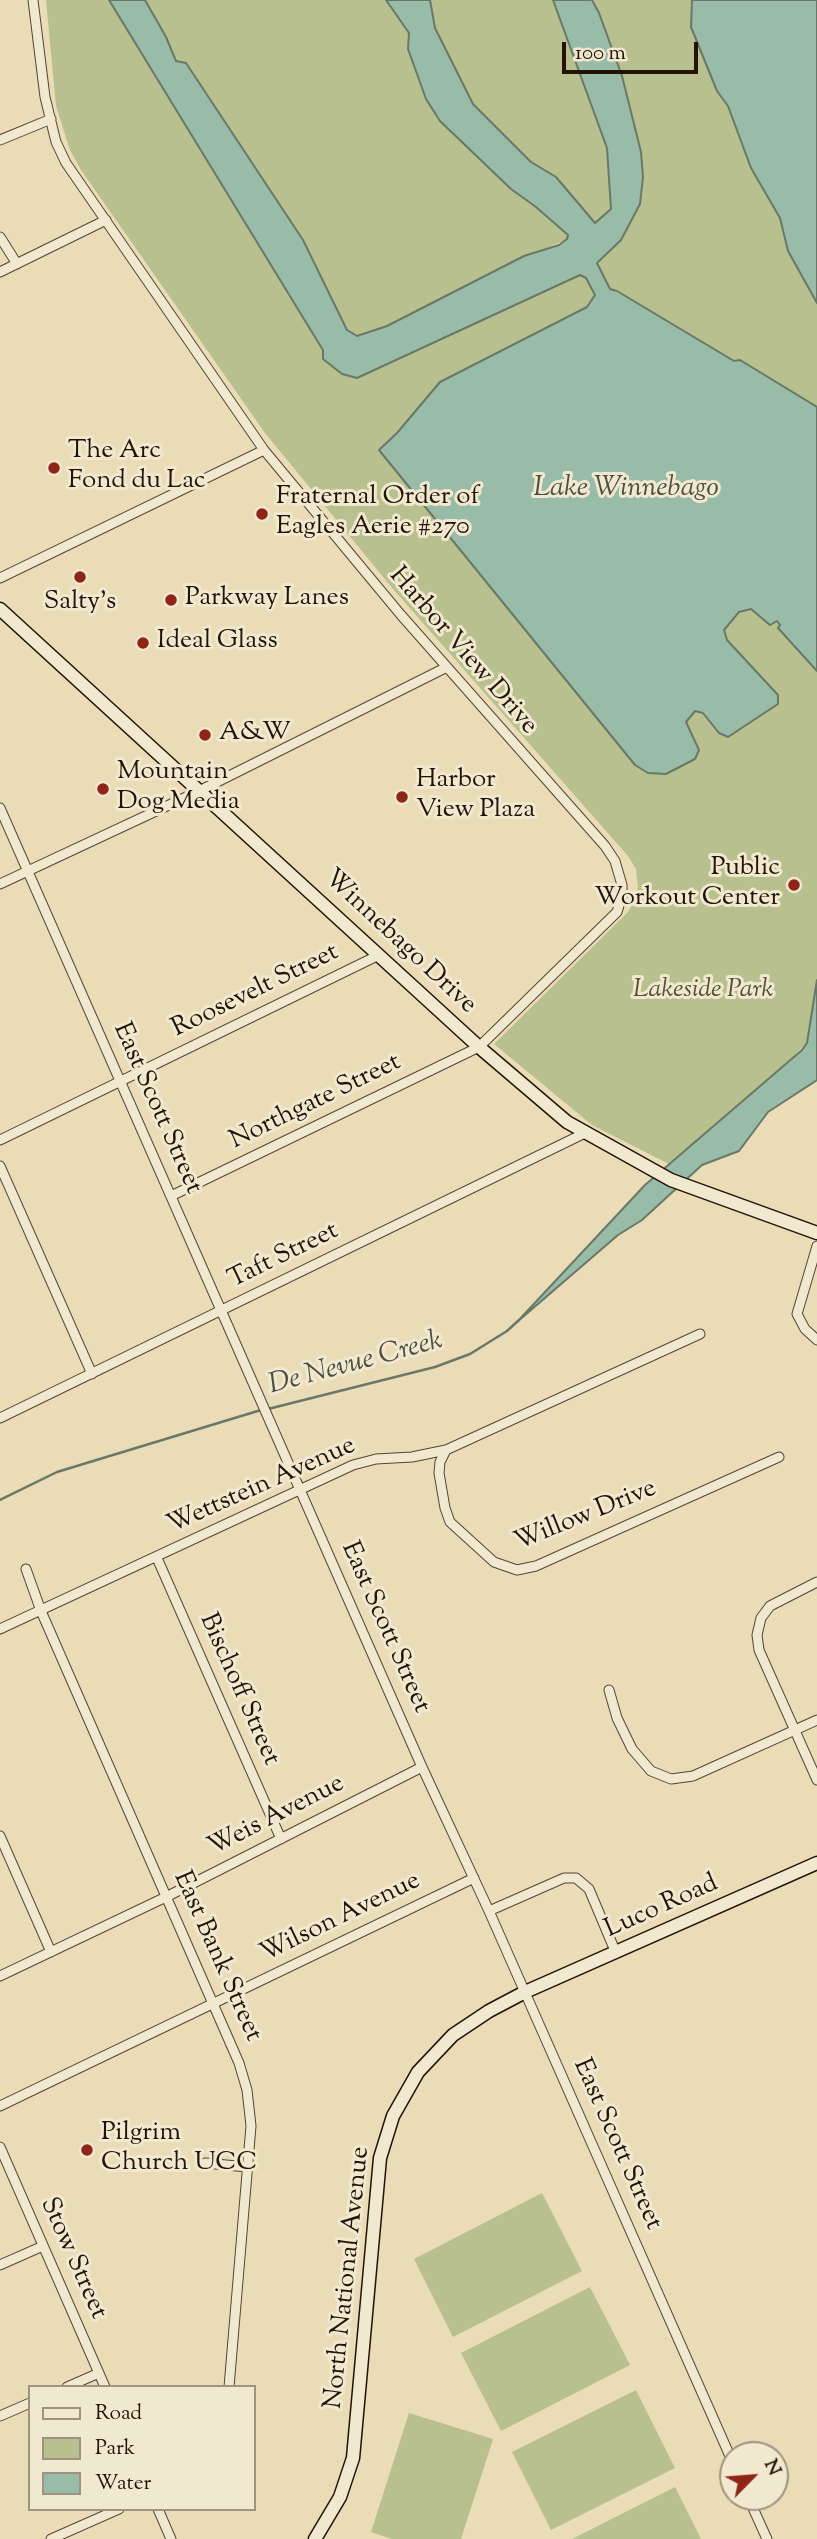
<!DOCTYPE html>
<html>
<head>
<meta charset="utf-8">
<style>
	body { margin:0 }
	#map { position:relative; width:817px; height:2539px; overflow:hidden; background:#eadcb7; font-family:"Sorts Mill Goudy",serif }
	canvas { display:block }
	.legend { position:absolute; left:28px; top:2385px; width:228px; height:126px; box-sizing:border-box; background:#f1e8d0; border:2px solid #9f937f; margin:0; padding:9px 12px; list-style:none; font-size:21px; color:#231305 }
	.legend li { display:flex; align-items:center; gap:14px; height:35px }
	.legend b { width:35px; border:2px solid #9f937f }
	.north { position:absolute; left:719px; top:2441px; width:70px; height:70px; box-sizing:border-box; background:#f1e8d0; border:2px solid #9f937f; border-radius:50%; rotate:65deg; font-size:19px; font-weight:700; line-height:28px; text-align:center; color:#231305 }
	.north::after { content:''; display:block; margin:auto; width:24px; height:32px; background:#8f2418; clip-path:polygon(50% 0,100% 100%,50% 72%,0 100%) }
	.scale { position:absolute; left:562px; top:42px; width:136px; height:32px; box-sizing:border-box; border:4px solid #231305; border-top:0; padding-left:9px; font-size:21px; line-height:24px; white-space:nowrap; color:#231305; -webkit-text-stroke:5px #f1e8d0; paint-order:stroke }
</style>
</head>
<body>
<div id="map">
<canvas width="817" height="2539"></canvas>
<ul class="legend">
<li><b style="height:9px;background:#f1e8d0"></b>Road</li>
<li><b style="height:19px;background:#b7c08e"></b>Park</li>
<li><b style="height:19px;background:#99bca9"></b>Water</li>
</ul>
<div class="north">N</div>
<div class="scale">100 m</div>
</div>
<script>
const g = document.querySelector('canvas').getContext('2d');
g.lineJoin = 'round';
function fill(path, color) { g.fillStyle = color; g.fill(path, 'evenodd'); }
const toPath = rows => new Path2D(rows.map(r => 'M' + r).join(''));
function strokePath(path, color, width, dash) { g.strokeStyle = color; g.lineWidth = width; g.lineCap = dash ? 'butt' : 'round'; g.setLineDash(dash || []); g.stroke(path); }
function drawText(font, color, halo, rows, align = 'center') {
  g.font = font + ' "Sorts Mill Goudy",serif'; g.lineWidth = 6; g.setLineDash([]); g.textBaseline = 'middle'; g.strokeStyle = halo; g.fillStyle = color; for (const [text, x, y, turn = 0] of rows) {
    g.save(); g.translate(x, y); g.rotate((+turn || 0) * Math.PI / 180); g.textAlign = isNaN(turn) ? turn : align; if (halo) g.strokeText(text, 0, 0); g.fillText(text, 0, 0); g.restore();
  }
}
const green = toPath([
	[46,0,109,0,323,350,358,378,580,275,586,278,595,295,587,307,440,382,397,433,379,450,595,713,699,750,686,722,696,711,703,713,719,733,778,695,727,640,724,630,731,620,739,612,751,609,774,622,777,621,780,626,779,628,817,671,817,980,807,1043,759,1089,669,1164,592,1125,494,1044,628,912,635,899,638,887,636,869,628,856,393,589,265,433,81,170,70,150,56,106],
	[145,0,386,0,409,33,408,49,511,189,536,207,568,235,568,239,524,257,387,326,356,336,347,330,303,240,186,63,176,61,166,37],
	[430,0,553,0,607,148,611,209,603,218,595,223,556,177,531,162,473,104,435,28],
	[592,0,692,0,691,27,717,91,728,106,751,168,780,218,788,251,817,303,817,407,694,338,617,291,610,290,597,263,621,240,640,204,643,177,641,152,622,76,599,13],
	[542,2193,582,2271,453,2337,414,2259],
	[590,2287,630,2365,501,2431,461,2353],
	[636,2390,675,2468,551,2530,512,2452],
	[409,2413,493,2439,461,2539,392,2539,371,2532],
	[675,2487,701,2539,572,2539]
]);
const water = toPath([
	[109,0,145,0,166,37,176,61,186,63,303,240,347,330,357,336,387,326,524,256,559,245,567,239,568,235,536,207,511,189,440,121,426,99,408,49,409,33,386,0,430,0,435,28,473,104,531,162,556,177,595,223,611,209,607,148,553,0,592,0,599,13,622,76,641,152,643,177,640,204,621,240,597,263,610,289,617,291,734,361,740,360,817,407,817,671,778,628,780,625,777,621,770,625,751,609,739,612,724,630,727,640,778,695,778,704,728,737,719,733,703,713,695,711,686,722,699,750,695,759,666,774,648,773,635,765,379,450,397,433,440,382,587,307,595,295,586,278,580,275,357,378,342,374,323,359,323,350,318,342,109,0],
	[692,0,817,0,817,303,788,251,780,218,751,168,728,106,717,91,691,27,692,0],
	[817,980,817,1080,768,1112,739,1151,702,1165,642,1220,618,1235,517,1322,645,1185,802,1050,807,1043,817,980]
]);
const stream = toPath([
	[268,1409,435,1367,470,1354,507,1331,519,1320],
	[0,1500,57,1472,261,1410]
]);
const street = toPath([
	[33,0,45,97,56,142,66,163,264,450,401,615,605,846,615,861,622,885,622,896,617,912,479,1047,171,1196],
	[0,140,51,119],
	[0,237,17,264],
	[0,272,106,220],
	[0,578,264,450],
	[0,808,422,1767,489,1911,733,2463],
	[0,884,199,791,447,667],
	[0,1140,379,955],
	[0,1166,92,1374],
	[817,1246,797,1314,805,1329,817,1340],
	[0,1418,585,1133],
	[446,1450,440,1462,439,1473,445,1508,450,1522,494,1562,517,1570,536,1566,779,1457],
	[157,1558,281,1839],
	[26,1569,41,1611,239,2063,247,2090,251,2126,229,2387],
	[817,1582,770,1606,761,1618,757,1635,759,1650,817,1780],
	[0,1629,353,1465,376,1459,412,1457,446,1450,700,1334],
	[609,1690,617,1718,632,1749,651,1771,671,1779,693,1776,817,1720],
	[0,1836,51,1952],
	[489,1911,564,1878,576,1878,589,1889,616,1953],
	[0,1976,166,1897,422,1767],
	[0,2106,474,1878],
	[0,2147,105,2387],
	[205,2163,247,2167],
	[0,2265,43,2246],
	[67,2387,99,2373],
	[0,2416,30,2403],
	[748,2497,767,2539],
	[158,2509,171,2539],
	[51,2539,119,2509]
]);
const secondary = toPath([
	[0,609,479,1047,567,1122,671,1180,817,1233],
	[315,2539,340,2497,353,2458,380,2158,393,2116,418,2072,453,2035,489,2011,525,1992,817,1863]
]);
const markers = [
	[54,468,7,"#8f2418"],
	[262,514,7,"#8f2418"],
	[80,577,7,"#8f2418"],
	[171,600,7,"#8f2418"],
	[143,643,7,"#8f2418"],
	[205,735,7,"#8f2418"],
	[103,789,7,"#8f2418"],
	[402,797,7,"#8f2418"],
	[794,885,7,"#8f2418"],
	[87,2150,7,"#8f2418"]
];
const poiNames = [
	["The Arc",68,453],
	["Fond du Lac",68,483],
	["Fraternal Order of",276,499],
	["Eagles Aerie #270",276,529],
	["Parkway Lanes",185,600],
	["Salty's",80,604,"center"],
	["Ideal Glass",157,643],
	["A&W",219,735],
	["Mountain",117,774],
	["Dog Media",117,804],
	["Harbor",416,782],
	["View Plaza",416,812],
	["Public",780,870,"right"],
	["Workout Center",780,900,"right"],
	["Pilgrim",101,2135],
	["Church UCC",101,2165]
];
const streetNames = [
	["Harbor View Drive",462,652,49],
	["Winnebago Drive",399,943,43],
	["Roosevelt Street",256,992,-26],
	["Northgate Street",316,1103,-26],
	["East Scott Street",156,1109,66],
	["Taft Street",284,1257,-26],
	["Wettstein Avenue",262,1487,-24],
	["Willow Drive",586,1517,-22],
	["East Scott Street",384,1628,66],
	["Bischoff Street",238,1690,66],
	["Weis Avenue",277,1817,-27],
	["Luco Road",662,1908,-24],
	["Wilson Avenue",341,1919,-26],
	["East Bank Street",216,1957,66],
	["East Scott Street",616,2145,66],
	["Stow Street",72,2259,66],
	["North National Avenue",349,2278,-84]
];
const parkNames = [
	["Lakeside Park",703,992]
];
const waterNames = [
	["Lake Winnebago",626,490],
	["De Nevue Creek",356,1365,-15]
];
fill(green, '#b7c08e');
fill(water, '#99bca9');
strokePath(water, '#6a7867', 2);
strokePath(stream, '#6a7867', 2.5);
strokePath(street, '#554532', 11);
strokePath(secondary, '#231305', 15);
strokePath(street, '#f1e8d0', 9);
strokePath(secondary, '#f1e8d0', 12);
for (const [x, y, r, color] of markers) { const dot = new Path2D(); dot.arc(x, y, r, 0, 2 * Math.PI); g.fillStyle = color; g.fill(dot); strokePath(dot, '#f1e8d0', 2.5); }
drawText('26px', '#231305', '#f1e8d0', poiNames, 'left');
drawText('26px', '#231305', '#f1e8d0', streetNames);
drawText('italic 26px', '#575035', '#f1e8d0', parkNames);
drawText('italic 28px', '#4c4e3e', '#f1e8d0', waterNames);
</script>
</body>
</html>
